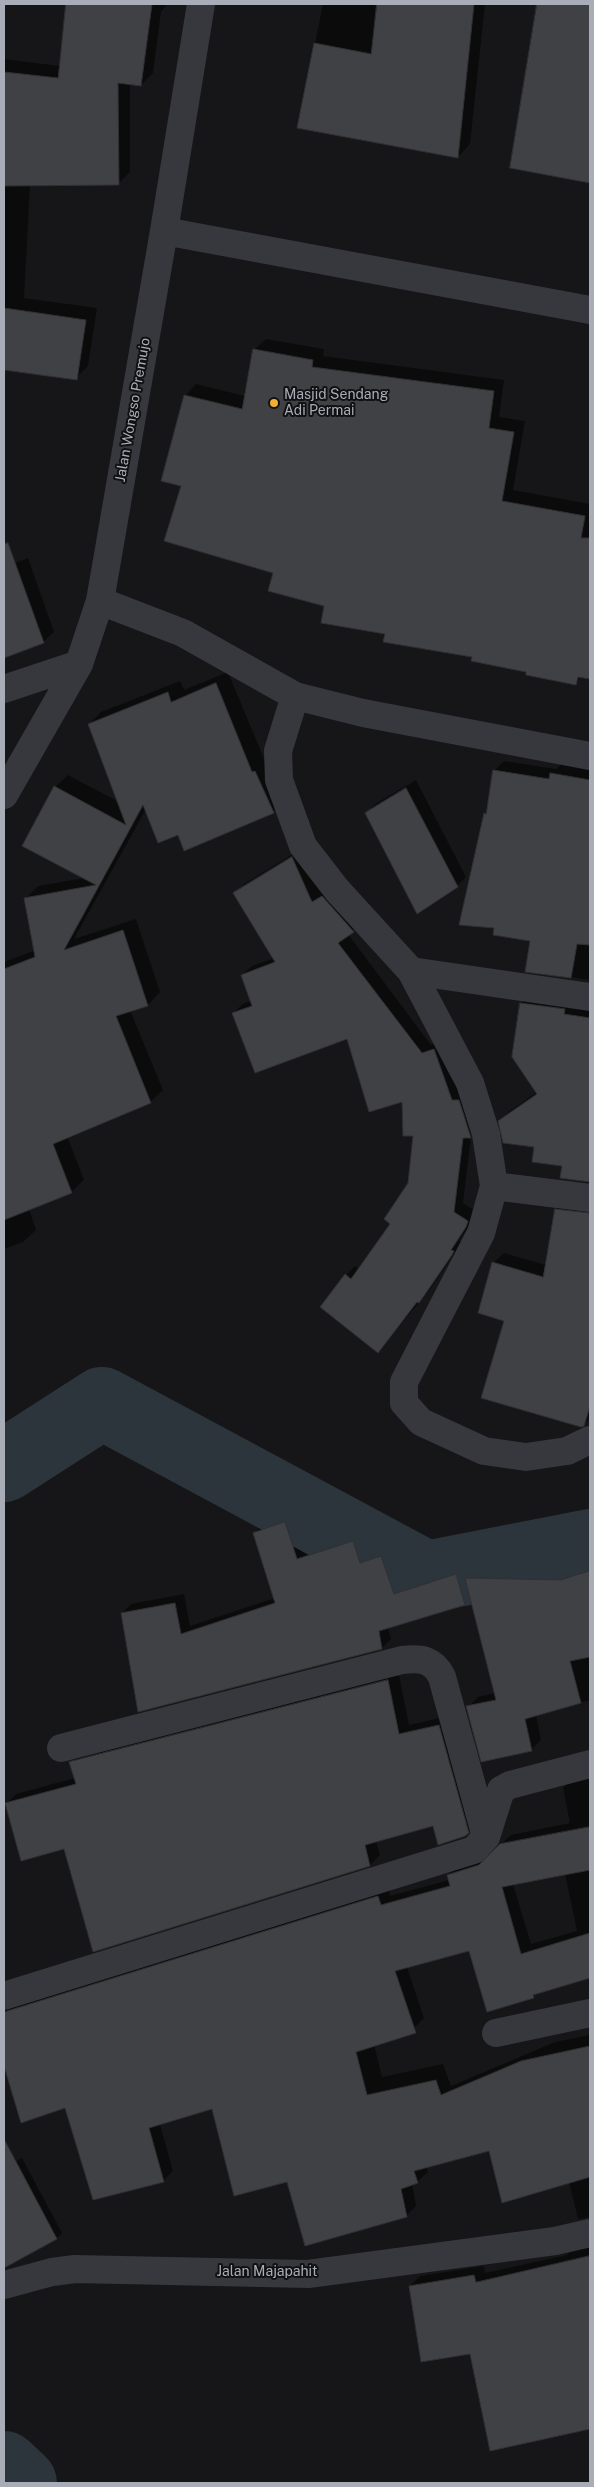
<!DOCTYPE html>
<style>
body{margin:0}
#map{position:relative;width:594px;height:2487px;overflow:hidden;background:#161618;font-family:"Public Sans",sans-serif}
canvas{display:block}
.frame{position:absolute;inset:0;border:5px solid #a8adb8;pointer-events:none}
</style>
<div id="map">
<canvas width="594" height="2487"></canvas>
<div class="frame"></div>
</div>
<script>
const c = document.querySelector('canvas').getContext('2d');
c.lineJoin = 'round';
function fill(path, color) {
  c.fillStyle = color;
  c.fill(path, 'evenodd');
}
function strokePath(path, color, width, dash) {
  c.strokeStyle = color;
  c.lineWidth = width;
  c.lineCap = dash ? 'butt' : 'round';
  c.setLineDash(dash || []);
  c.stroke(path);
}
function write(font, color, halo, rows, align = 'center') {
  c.font = font + ' "Public Sans",sans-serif';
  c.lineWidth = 4;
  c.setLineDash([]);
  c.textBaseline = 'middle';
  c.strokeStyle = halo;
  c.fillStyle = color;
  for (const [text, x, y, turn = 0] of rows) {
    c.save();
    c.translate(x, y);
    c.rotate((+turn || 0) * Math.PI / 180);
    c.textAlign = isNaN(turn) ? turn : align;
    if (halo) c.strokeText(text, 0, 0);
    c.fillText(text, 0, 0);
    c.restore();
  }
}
fill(new Path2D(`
 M68,4H167L161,12L153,73L141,85L130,83V172L118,184L30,185L24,298L97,308L88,366L76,378L4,368V59L60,66Z
 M323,4H485L470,144L458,157L298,127Z
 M538,4H590V182L512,167Z
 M266,339L324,349L323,356L504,380L499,417L525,421L513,490L590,504V532L582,575L590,576V678L582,676L576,683L472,660L473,656L386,633L325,605L275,572L182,485L185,396L196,384L245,396L254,350Z
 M28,558L54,632L43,642L4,656V567Z
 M228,672L265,761L285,800L273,812L178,833L146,809L74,939L136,919L160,992L148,1005L130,1010L163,1090L150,1102L67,1136L84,1180L71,1192L29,1209L36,1230L23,1242L4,1249V962L35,950L26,898L38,886L84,878L55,787L68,775L119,802L89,724L101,712L180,681L184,690Z
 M504,761L556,769L561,764L590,768V980L526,971L531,940L485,814L488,810L494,771Z
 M416,780L466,877L457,886L366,813L375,804Z
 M301,849L322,894L331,887L362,922L348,934L431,1045L444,1041L479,1127L471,1136L463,1203L477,1212L475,1217L459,1241L462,1242L461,1244L428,1292L378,1351L346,1275L355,1266L360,1269L392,1223L409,1183L415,1134L404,1100L347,1038L233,1013L243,1004L251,1001L242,975L252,966L274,958L234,893L244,884Z
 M532,993L590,1002V1183L561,1177L564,1165L500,1121L510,1111L537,1092L521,1003Z
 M566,1200L590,1202V1418L584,1425L506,1320L493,1263L504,1253L546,1265L556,1210Z
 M294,1514L306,1551L362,1532L369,1555L390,1547L403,1585L465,1565L468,1577L476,1569L571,1570L590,1565V1700L536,1715L541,1740L531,1750L468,1707L478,1697L495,1693L471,1598L465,1604L388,1627L391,1639L382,1648L139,1711L122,1613L131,1604L184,1594L190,1626L275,1598L254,1533L263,1524Z
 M398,1670L409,1725L449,1716L478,1822L465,1835L433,1825L376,1841L380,1855L370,1865L94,1950L65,1848L6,1804L16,1794L75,1778L71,1762L81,1752Z
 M590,1774V1975L578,1978L470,1950L407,1967L424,2018L414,2028L373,2040L382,2077L443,2064L451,2086L555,2042L590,2035V2217L578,2219L569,2182L490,2149L426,2167L428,2172L417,2182L412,2184L416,2206L406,2216L288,2181L213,2107L160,2124L173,2171L163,2181L66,2107L22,2122L4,2060V2006L388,1887L390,1896L449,1880L448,1875L458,1865L490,1855L511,1835L570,1823L563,1788L573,1778ZM565,1874L577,1931L531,1944L513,1884Z
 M22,2158L62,2233L57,2238L5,2265L4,2167Z
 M590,2241V2428L491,2449L471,2353L410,2286L420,2276L484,2266L485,2273L567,2255L576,2245Z`), '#0007');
strokePath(new Path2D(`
 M4,1466L102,1403L426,1577L590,1545
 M4,2467L21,2483`), '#2c353c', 72);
const building = new Path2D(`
 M66,4H152L141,86L118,83L119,185L4,186V72L58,78Z
 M377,4H474L458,158L297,128L314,43L371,54Z
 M537,4H590V183L510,168Z
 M4,308L86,320L77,380L4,370Z
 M253,349L313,360L312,367L494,391L489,428L514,432L502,501L585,516L581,538H590V679L578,677L576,685L526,675V672L471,661L472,657L383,642L385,634L321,623L324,606L268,591L273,573L164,541L181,486L161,481L184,395L242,409Z
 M8,543L44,643L4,658V544Z
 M216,683L252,772L255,771L274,813L184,851L178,835L158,843L143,805L64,950L123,930L148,1006L116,1016L151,1103L53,1144L72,1193L4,1220V969L35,957L24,898L96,885L22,846L54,786L126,825L88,724L168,692L171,702Z
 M493,770L549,779L550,773L590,780V945L577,944L571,978L525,972L530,941L493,935L494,928L459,925L484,813L486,814Z
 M406,788L458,887L417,914L365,813Z
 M292,857L312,902L322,896L354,932L338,943L422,1053L434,1049L452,1100H459L471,1138H463L454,1212L468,1221L466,1227L451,1250L454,1251L452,1255L419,1303L417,1302L378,1353L320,1307L345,1274L351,1279L390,1224L384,1219L408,1183L413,1136H403L402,1102L369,1112L347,1039L255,1073L232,1013L252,1006L241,975L275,962L233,893Z
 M520,1003L565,1009L564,1014L590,1018V1182L560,1178L562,1166L532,1162L534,1147L503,1143L498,1121L537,1094L512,1057Z
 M555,1209L590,1213V1406L584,1426L581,1427L481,1398L504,1321L478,1313L492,1262L543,1277Z
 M285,1522L297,1559L353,1541L360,1563L381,1556L394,1594L456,1574L465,1605L379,1631L382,1649L138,1712L121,1613L175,1603L181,1634L275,1603L253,1533Z
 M590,1571V1657L570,1661L581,1703L525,1719L532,1751L481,1762L466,1706L496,1700L465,1578L560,1580Z
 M388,1680L399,1734L439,1725L469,1833L465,1836L438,1845L433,1826L365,1845L370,1866L93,1952L64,1849L21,1861L5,1803L76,1784L69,1762Z
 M590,1827V1870L502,1887L521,1954L590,1933V1978L533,1995L534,1998L487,2012L469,1951L395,1971L416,2033L356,2052L367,2095L436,2080L441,2095L521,2061L590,2046V2177L502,2203L489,2151L414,2171L418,2183L401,2189L407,2217L305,2246L287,2182L234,2196L212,2109L149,2128L164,2182L93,2200L65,2108L21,2123L4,2066V2012L378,1896L381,1905L450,1886L447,1875L479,1865L500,1844Z
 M4,2139L57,2239L4,2268Z
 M590,2256V2429L490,2451L470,2354L421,2362L409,2286L474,2275L476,2282Z`);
fill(building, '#404145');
strokePath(building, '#303034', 1);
strokePath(new Path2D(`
 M164,231L590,310
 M100,601L183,633L295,696L363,713L590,756
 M4,689L79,664
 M295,696L278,751L279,780L303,846L337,890L411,971L590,997
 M4,795L79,664L100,601L164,231L201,4
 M411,971L470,1083L486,1134L494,1186L590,1198
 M494,1186L481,1233L404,1382V1403L421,1422L484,1451L526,1457L567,1451L590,1440
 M61,1748L402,1660C421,1658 433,1659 442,1677L486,1837
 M4,1996L474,1850L486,1837L501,1790L510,1785L590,1764
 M496,2033L590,2013
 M4,2285L52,2272L75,2269L308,2274L555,2241L590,2233`), '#37383d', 28);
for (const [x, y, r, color] of [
 [274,403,5,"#f2b134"]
]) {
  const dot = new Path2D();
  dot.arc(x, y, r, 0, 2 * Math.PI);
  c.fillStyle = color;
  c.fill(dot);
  strokePath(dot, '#111113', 2);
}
write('14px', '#a8adb8', '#111113', [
 ["Masjid Sendang",284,395],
 ["Adi Permai",284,411]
], 'left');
write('14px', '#a8adb8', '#111113', [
 ["Jalan Wongso Premujo",133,410,-80],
 ["Jalan Majapahit",267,2272]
]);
</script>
